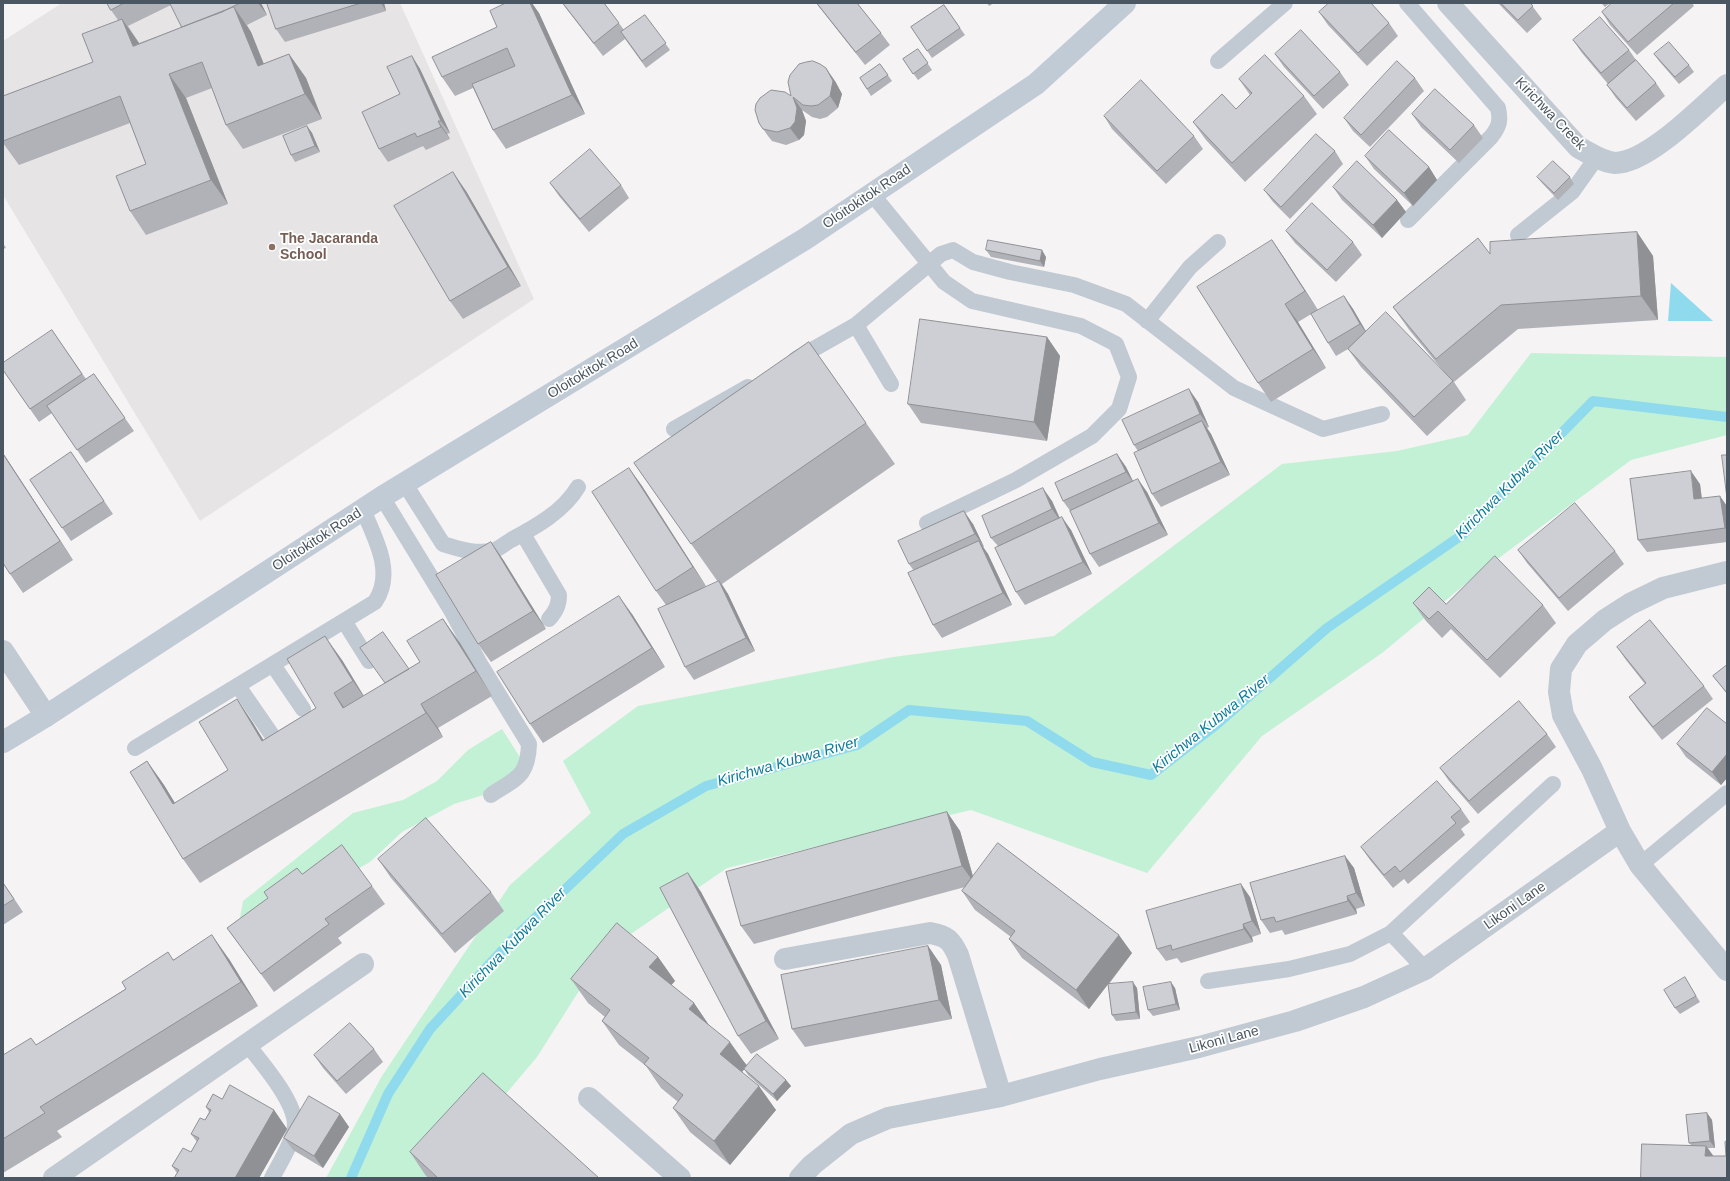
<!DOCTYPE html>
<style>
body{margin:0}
#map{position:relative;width:1730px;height:1181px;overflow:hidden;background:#f5f3f3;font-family:Arial,sans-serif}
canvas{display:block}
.frame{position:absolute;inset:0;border:4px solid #4a5661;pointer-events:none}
</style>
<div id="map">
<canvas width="1730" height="1181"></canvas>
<div class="frame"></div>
</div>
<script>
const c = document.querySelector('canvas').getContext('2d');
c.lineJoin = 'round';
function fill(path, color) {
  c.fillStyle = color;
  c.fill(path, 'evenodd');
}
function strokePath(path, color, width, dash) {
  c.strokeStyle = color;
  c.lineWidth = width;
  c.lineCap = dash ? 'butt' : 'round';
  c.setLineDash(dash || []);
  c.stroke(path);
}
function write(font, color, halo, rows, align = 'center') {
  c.font = font + ' Arial,sans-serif';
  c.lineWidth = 3.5;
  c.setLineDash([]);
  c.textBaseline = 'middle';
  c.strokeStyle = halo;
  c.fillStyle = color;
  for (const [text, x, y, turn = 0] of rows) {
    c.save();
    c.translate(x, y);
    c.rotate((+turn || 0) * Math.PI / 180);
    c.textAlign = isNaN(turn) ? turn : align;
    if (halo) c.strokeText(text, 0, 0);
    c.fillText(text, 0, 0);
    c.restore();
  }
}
fill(new Path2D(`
 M62,3H400L534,299L200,521L3,195V41Z`), '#e6e4e5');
fill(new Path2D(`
 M1531,353L1727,357V435L1631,460L1480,572L1382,653L1262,736L1147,873L971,810L727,868L603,953L537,1057L435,1178H326L382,1076L510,885L591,813L563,761L638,706L893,657L1054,636L1282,464L1397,451L1468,435Z
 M502,729L523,762L503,789L454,804L402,832L370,862L322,889L238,930L243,901L353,813L403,800L437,781L468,750Z`), '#c3f1d5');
fill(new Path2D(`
 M1671,283L1713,321H1668Z`), '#90daee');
strokePath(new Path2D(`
 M351,1178L388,1094L430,1029L512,940L623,834L706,786L857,745L909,710L1027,721L1092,762L1151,775L1217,724L1327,628L1462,535L1593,401L1727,417`), '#90daee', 10);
strokePath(new Path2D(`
 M1407,3L1498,108C1501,121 1499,127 1491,137L1408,220
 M1218,61L1285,3
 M872,194L944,282L972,301L1081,326L1116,344L1129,377L1119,409L1092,436L1016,480L927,523
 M1518,235L1572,192L1597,157
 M1147,321L1190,267L1218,242
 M856,325L891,384
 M796,359L856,325L941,254L953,250L973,262L1010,272L1074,285L1126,304L1234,388L1323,429L1382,414
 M674,429L748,387
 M405,484L443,544C459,549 478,555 495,550C500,548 506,543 511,540C535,527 563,512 578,487
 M382,497L451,610L480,664L529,744C528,777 516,778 491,795
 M523,534L559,595C559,605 556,611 549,619
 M344,621L369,661
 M273,665L303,709
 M238,686L274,738
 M135,748L375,602C395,573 375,538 363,510
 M1640,865L1727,793
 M1391,933L1425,969
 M1208,981L1289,969L1350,954L1391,933L1553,784
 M247,1044C262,1063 295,1101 295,1125C294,1141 279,1164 272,1178`), '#c1cad2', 16);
strokePath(new Path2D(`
 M1448,3L1578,147C1589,153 1602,162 1615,163C1648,163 1702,107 1727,85
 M1727,572L1663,588L1630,604L1605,620L1577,644L1561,669L1559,692L1563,715L1592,769L1620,831L1640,865L1727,970
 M3,651L46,716
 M785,959L930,933C947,936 951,940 958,955L1001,1096
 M589,1098L680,1178
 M54,1178L363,964
 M800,1178L812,1165L851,1134L888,1118L1001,1096L1100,1069L1199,1047L1295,1021L1364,997L1425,969L1620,831`), '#c1cad2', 22);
strokePath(new Path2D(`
 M3,742L46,716L382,497L805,239L1036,84L1125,3`), '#c1cbd6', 22);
fill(new Path2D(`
 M107,3H261L267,15L247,25L251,32L264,64L289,54L306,78L322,119L243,149L226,125L212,88L186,98L228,204L146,235L130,211L146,164L130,123L19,165L3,143V96L93,62L118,20L111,10ZM171,5L182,27L139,43L128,26Z
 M267,3H384L386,11L285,42L276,29Z
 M562,3H604L624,30L645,15L670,50L646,68L625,39L603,56Z
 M816,3H857L881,33L890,45L865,65Z
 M987,3H994L989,6Z
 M1498,3H1530L1542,19L1527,33Z
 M1601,3H1610L1605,7Z
 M1612,3H1692L1694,6L1637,55L1610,25L1602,12Z
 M944,5L965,35L932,58L911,27Z
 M1319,12L1389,23L1398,36L1367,66L1328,25Z
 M539,13L585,114L506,149L493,130L473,88L455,96L442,77Z
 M1573,40L1629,50L1636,60L1656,83L1665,96L1636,121L1616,98L1607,85L1608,84L1582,53Z
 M918,49L932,70L918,80L903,59Z
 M1275,54L1340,72L1349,85L1323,109L1284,67Z
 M1654,54L1689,65L1694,72L1679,84L1659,61Z
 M412,56L420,69L450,133L447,134L450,139L426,150L423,146L388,162L379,149L400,94Z
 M880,64L892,81L871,96L860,78Z
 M1415,78L1424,91L1370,147L1353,131L1344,118Z
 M1239,79L1304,96L1317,114L1245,182L1206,140L1193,122L1236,109L1250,95Z
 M835,81L842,94L838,108L827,117L820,119L812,117L802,110L806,121L804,135L799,140L786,145L772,141L768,136L759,123L791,96Z
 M1412,114L1474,125L1483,138L1459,163L1421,127Z
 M1104,116L1194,136L1203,149L1166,184L1112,129Z
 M307,126L312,133L320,152L295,162L291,155Z
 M1335,151L1343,164L1290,219L1273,202L1264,190Z
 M1365,156L1429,167L1437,180L1413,206L1374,169Z
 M1537,177H1570L1574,184L1558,200L1542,183Z
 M550,183L621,185L629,198L589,232L559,196Z
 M1333,187L1397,200L1406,212L1382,238L1342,200Z
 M466,191L521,286L463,319L450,301Z
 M1286,231L1353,242L1362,255L1336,282L1295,243Z
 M1637,232L1653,256L1658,320L1518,329L1454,382L1466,400L1427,436L1361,367L1348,349L1336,356L1328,343L1344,296L1353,309L1366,331L1445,373L1410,331L1393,307L1490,254Z
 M1272,240L1285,259L1318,310L1298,322L1326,368L1271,402L1258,383Z
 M3,243L6,248L3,249Z
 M986,250L1046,257L1044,267L991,257Z
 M52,330L86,379L94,374L134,431L86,463L52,413L39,422L3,370Z
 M1047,337L1060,356L1047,441L921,423L908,404Z
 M809,342L895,464L722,584L728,594L755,651L694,680L685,667L666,605L656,591L629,468L642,486L706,586L700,590L718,582L634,463Z
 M1198,402L1209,427L1207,428L1211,434L1230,475L1161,507L1152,494L1138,451L1134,445Z
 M71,452L113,514L71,541L30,480Z
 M3,453L73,560L23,593L10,574Z
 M1117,454L1126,467L1133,482L1147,492L1168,535L1099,567L1090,554L1071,512L1063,501Z
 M1700,484L1702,498L1727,506V542L1647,552L1638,540Z
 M1052,501L1060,518L1071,530L1092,574L1025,605L1016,592L998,546L991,538Z
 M973,524L984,547H983L988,554L1012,605L942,638L933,625L914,571L909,564Z
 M491,542L504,561L546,629L491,662L478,644Z
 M1518,550L1615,551L1624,564L1568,611L1527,563Z
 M1413,603L1446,604L1543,605L1556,623L1500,678L1451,629L1442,638L1426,621Z
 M632,614L665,667L543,743L530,724Z
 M443,619L460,643L492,696L438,728L443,737L200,883L183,859L147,761L164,785L175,803L228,770L237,699L253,723L263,740L316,708L342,660L364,696L420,662Z
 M1617,647L1704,686L1713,699L1662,740L1638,710L1629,697L1645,684L1626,660Z
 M1727,665V694L1713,676Z
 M1727,724V778L1721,785L1686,757L1677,744Z
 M1547,734L1556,747L1478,814L1449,781L1440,768Z
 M1461,809L1470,822L1461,829L1465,835L1408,884L1404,879L1393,888L1370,860L1361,847Z
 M947,812L960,831L973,876L1132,953L1109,984L1137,988L1140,1019L1116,1021L1112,1015L1108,984L1089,1009L1022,958L1009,939L1011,937L975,910L962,891L965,887L754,944L741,926Z
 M1345,856L1354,868L1365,906L1356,909L1357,914L1285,935L1282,930L1270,933L1261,920Z
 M378,859L491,892L504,911L455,953L391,878Z
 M688,873L701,892L779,1039L751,1054L738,1036Z
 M302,874L372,886L385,904L338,938L342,943L274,992L227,928Z
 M3,882L23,912L3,925Z
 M1250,897L1261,934L1252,937L1253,942L1181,963L1177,958L1166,961L1157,949Z
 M928,946L941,965L952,1019L805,1047L792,1029Z
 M658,957L675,981L671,985L694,1003L708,1024L747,1065L786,1080L791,1086L777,1101L748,1075L744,1069L742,1072L776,1110L730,1165L690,1132L673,1108L678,1102L661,1088L646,1066L619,1045L602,1021L605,1017L588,1003L571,979Z
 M173,959H229L258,1006L57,1131L62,1137L3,1173V1055L36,1045Z
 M1689,984L1700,1002L1680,1014L1675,1008Z
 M1175,988L1180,1010L1153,1016L1148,1010Z
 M374,1049L383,1062L346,1094L323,1068L314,1055Z
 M222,1099L274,1110L287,1129L259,1178H174L177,1173L172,1166L191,1152L197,1142L191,1134L205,1120L209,1112L206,1107Z
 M1707,1113L1712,1120L1715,1148H1708L1713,1156H1726L1727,1141V1178L1689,1143Z
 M340,1114L349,1127L323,1168L293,1150L284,1138Z
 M410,1152L599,1178H429L426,1176Z`), '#b0b2b7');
fill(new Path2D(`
 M258,3H261L267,15Z
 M381,3H384L386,11Z
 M530,3H532L539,13L585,114L572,95Z
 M234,7L251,32L274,90L258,66Z
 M122,19L139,43L150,70L133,46Z
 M289,54L306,78L322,119L305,94Z
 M412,56L420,69L450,133L441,121Z
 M826,68L835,81L842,94L838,108L830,96Z
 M169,74L186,98L228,204L211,180Z
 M793,97L802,110L806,121L804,135L799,140L790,128Z
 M438,121L447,134L450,139L441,127Z
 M307,126L312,133L320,152L315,146Z
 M1429,167L1437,180L1413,206L1404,193Z
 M453,172L466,191L521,286L508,267Z
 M1397,200L1406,212L1382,238L1373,225Z
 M1637,232L1653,256L1658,320L1641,296Z
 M1272,240L1285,259L1318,310L1305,291Z
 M1042,250L1046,257L1044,267L1040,261Z
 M1344,296L1353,309L1369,337L1360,324Z
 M1285,304L1298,322L1326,368L1313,349Z
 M1047,337L1060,356L1047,441L1034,422Z
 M1189,389L1198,402L1209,427L1200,414Z
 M1202,421L1211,434L1230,475L1221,462Z
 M3,453L73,560L60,541L3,454Z
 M1117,454L1126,467L1135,485L1126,472Z
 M629,468L642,486L706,586L693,567Z
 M1691,471L1700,484L1703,512L1694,499Z
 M1138,479L1147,492L1168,535L1159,523Z
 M1043,488L1052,501L1061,522L1052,509Z
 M1720,496L1727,506V531L1725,528Z
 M964,511L973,524L984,547L975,534Z
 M1062,517L1071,530L1092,574L1083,562Z
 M979,541L988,554L1012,605L1003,593Z
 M491,542L504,561L546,629L533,611Z
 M719,581L728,594L755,651L746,638Z
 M619,596L632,614L665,667L652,648Z
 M443,619L460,643L492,696L476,671Z
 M325,636L342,660L369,705L353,681Z
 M334,693L351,717L343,708Z
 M237,699L253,723L279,765L262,741Z
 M421,704L438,728L443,737L426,713Z
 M1727,754V778L1721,785L1712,772Z
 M147,761L164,785L190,828L173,804Z
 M947,812L960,831L975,884L962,866Z
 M1345,856L1354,868L1365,906L1356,893Z
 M688,873L701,892L779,1039L766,1021Z
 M1241,884L1250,897L1261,934L1252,921Z
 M1347,896L1356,909L1357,914L1348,901Z
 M1243,924L1252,937L1253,942L1244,929Z
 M212,935L229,959L258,1006L241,982Z
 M1119,935L1132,953L1089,1009L1076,990Z
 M928,946L941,965L952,1019L939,1000Z
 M658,957L675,981L666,991L649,967Z
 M1133,982L1137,988L1140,1019L1136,1012Z
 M1171,982L1175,988L1180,1010L1176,1004Z
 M694,1003L711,1028L689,1009Z
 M730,1042L747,1066L737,1078L720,1054Z
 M786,1080L791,1086L777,1101L773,1094Z
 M759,1086L776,1110L730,1165L714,1141Z
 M274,1110L287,1129L259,1178H235Z
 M1707,1113L1712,1120L1715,1148L1710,1141Z
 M340,1114L349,1127L323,1168L314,1156Z
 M1706,1146L1715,1158L1705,1156Z`), '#909195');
const building = new Path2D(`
 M107,3H124L111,10Z
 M170,3H240L222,12L182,27Z
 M267,3H361L276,29Z
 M506,3H530L572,95L493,130L472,84L515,66L507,48L442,77L432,57L497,27L490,11Z
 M563,3H604L619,23L594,43Z
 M817,3H857L881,33L856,52Z
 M1329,3H1371L1389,23L1358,53L1319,12Z
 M1501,3H1530L1533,6L1518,20Z
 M1612,3H1674L1628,42L1602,12Z
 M944,5L960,28L927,51L911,27Z
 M234,7L258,66L289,54L305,94L226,125L202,62L169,74L211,180L130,211L116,176L146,164L120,96L3,141V96L93,62L82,34L122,19L133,46Z
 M645,15L666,43L642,61L621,32Z
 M1600,17L1629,50L1601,73L1573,40Z
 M1301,30L1340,72L1314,96L1275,54Z
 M1669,42L1689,65L1675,77L1654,54Z
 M918,49L928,63L913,74L903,59Z
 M1265,55L1304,96L1232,163L1193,122L1222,94L1236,109L1252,93L1239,79Z
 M412,56L441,121H438L441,127L417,137L415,133L379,149L362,112L400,94L387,67Z
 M1636,60L1656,83L1627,108L1607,85Z
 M813,61L820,64L826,68L833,81L830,96L818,105L811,106L803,105L793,97L797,108L795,122L790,128L777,132L763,129L759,123L755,110L756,104L760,98L771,90L785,92L791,96L788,82L790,75L799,64L806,62Z
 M1397,61L1415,78L1361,135L1344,118Z
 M880,64L888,75L867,89L860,78Z
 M1141,80L1194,136L1157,171L1104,116Z
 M1435,89L1474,125L1450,150L1412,114Z
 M307,126L315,146L291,155L283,136Z
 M1389,130L1429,167L1404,193L1365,156Z
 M1316,134L1335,151L1281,207L1264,190Z
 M590,149L621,185L580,219L550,183Z
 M1357,161L1397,200L1373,225L1333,187Z
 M1553,161L1570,177L1554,193L1537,177Z
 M453,172L508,267L450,301L394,206Z
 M1312,203L1353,242L1327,270L1286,231Z
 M1637,232L1641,296L1501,305L1436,359L1393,307L1478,238L1490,254V242Z
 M988,240L1042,250L1040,261L986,250Z
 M1272,240L1305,291L1285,304L1313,349L1258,383L1197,287Z
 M1344,296L1360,324L1328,343L1311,314Z
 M1386,312L1453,381L1414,417L1348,349Z
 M920,319L1047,337L1034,422L908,404Z
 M52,330L82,374L30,409L3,370V363Z
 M809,342L866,423L691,544L634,463Z
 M94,374L125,418L77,450L47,406Z
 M1189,389L1200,414L1134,445L1122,420Z
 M1202,421L1221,462L1152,494L1134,453Z
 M71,452L104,501L62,528L30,480Z
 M3,454L60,541L10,574L3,563Z
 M1117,454L1126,472L1063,501L1055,483Z
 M1722,455H1727V498Z
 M629,468L693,567L656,591L592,492Z
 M1691,471L1694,499L1720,496L1725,528L1638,540L1630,479Z
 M1138,479L1159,523L1090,554L1070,511Z
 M1043,488L1052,509L991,538L982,516Z
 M1575,503L1615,551L1559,598L1518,550Z
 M964,511L975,534L909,564L898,541Z
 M1062,517L1083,562L1016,592L995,548Z
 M979,541L1003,593L933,625L908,573Z
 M491,542L533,611L478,644L436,575Z
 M1495,556L1543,605L1487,660L1438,611L1429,619L1413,603L1429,587L1446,604Z
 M719,581L746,638L685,667L658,609Z
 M619,596L652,648L530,724L497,672Z
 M443,619L476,671L421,704L426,713L183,859L130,772L147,761L173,804L228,770L199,722L237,699L262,741L316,708L287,659L325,636L353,681L334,693L343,708L420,662L407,641Z
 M1650,620L1704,686L1653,727L1629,697L1646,683L1617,647Z
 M383,632L409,669L385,683L360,648Z
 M1727,665V693L1713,676Z
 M1519,701L1547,734L1469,801L1440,768Z
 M1707,708L1727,724V754L1712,772L1677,744Z
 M1437,781L1461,809L1451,817L1456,823L1400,872L1395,866L1384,875L1361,847Z
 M947,812L962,866L741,926L726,872Z
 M426,818L491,892L442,934L378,859Z
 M998,843L1119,935L1076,990L1009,939L1015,931L962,891Z
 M342,845L372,886L325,919L329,924L261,974L227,928L268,898L264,892L297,868L302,874Z
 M1345,856L1356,893L1347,896L1348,901L1276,922L1274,917L1261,920L1250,883Z
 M688,873L766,1021L738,1036L660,888Z
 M3,883L14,899L3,906Z
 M1241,884L1252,921L1243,924L1244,929L1172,950L1171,945L1157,949L1146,911Z
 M617,923L658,957L649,967L694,1003L689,1009L730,1042L720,1054L759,1086L714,1141L673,1108L683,1095L644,1064L649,1058L602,1021L610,1010L571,979Z
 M212,935L241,982L40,1107L45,1113L3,1139V1055L31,1038L36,1045L126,989L122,982L168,952L173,960Z
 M928,946L939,1000L792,1029L781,975Z
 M1685,977L1696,996L1675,1008L1664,990Z
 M1133,982L1136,1012L1112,1015L1108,984Z
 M1171,982L1176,1004L1148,1010L1143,987Z
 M350,1023L374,1049L337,1081L314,1055Z
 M757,1054L786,1080L773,1094L744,1069Z
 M483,1073L599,1178H438L410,1152Z
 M230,1085L274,1110L235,1178H174L179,1170L172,1166L183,1148L191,1152L199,1138L191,1134L200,1118L205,1120L211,1110L206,1107L213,1094L222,1099Z
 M309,1096L340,1114L314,1156L284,1138Z
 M1707,1113L1710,1141L1689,1143L1686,1115Z
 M1727,1141V1156H1726L1725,1142Z
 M1642,1144L1706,1146L1705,1156H1727V1178H1641Z`);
fill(building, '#cdcfd5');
strokePath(building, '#909195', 1);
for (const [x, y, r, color] of [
 [272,247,4,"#8d6e63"]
]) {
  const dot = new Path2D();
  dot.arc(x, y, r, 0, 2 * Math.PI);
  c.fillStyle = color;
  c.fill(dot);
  strokePath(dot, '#fff', 1.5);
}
write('14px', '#4a5661', '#fff', [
 ["Kirichwa Creek",1550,114,46],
 ["Oloitokitok Road",867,197,-34],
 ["Oloitokitok Road",593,369,-31],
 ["Oloitokitok Road",317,540,-33],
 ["Likoni Lane",1515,906,-35],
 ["Likoni Lane",1224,1040,-15]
]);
write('bold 14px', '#785e54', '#fff', [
 ["The Jacaranda",280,239],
 ["School",280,255]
], 'left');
write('italic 15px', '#0c7c9b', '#fff', [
 ["Kirichwa Kubwa River",1510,485,-45],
 ["Kirichwa Kubwa River",1211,724,-39],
 ["Kirichwa Kubwa River",788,762,-16],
 ["Kirichwa Kubwa River",513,943,-46]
]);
</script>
